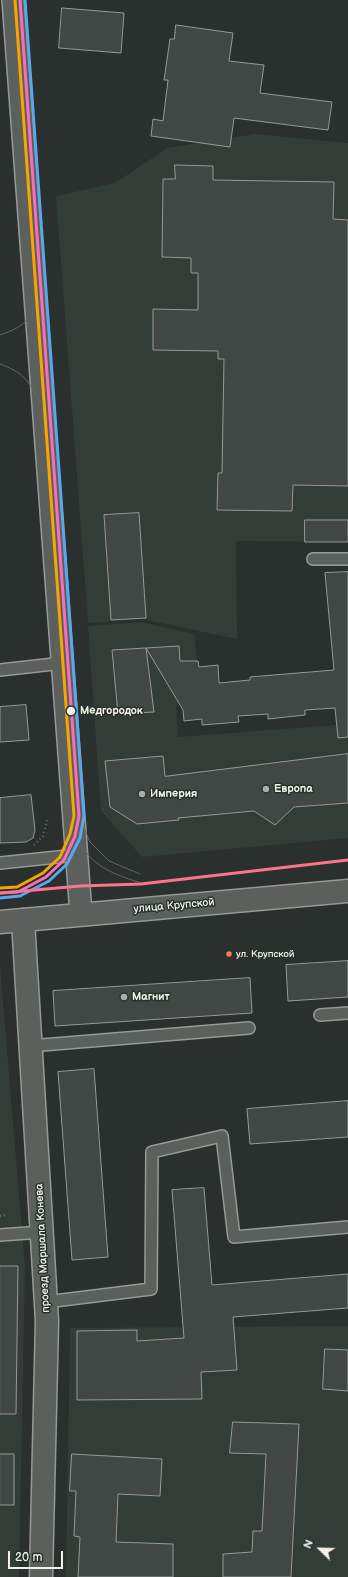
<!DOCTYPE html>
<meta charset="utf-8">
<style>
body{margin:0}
#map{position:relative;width:348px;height:1577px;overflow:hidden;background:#29302d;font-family:"Balsamiq Sans",sans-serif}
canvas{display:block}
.north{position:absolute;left:300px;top:1529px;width:40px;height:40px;-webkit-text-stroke:3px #26332d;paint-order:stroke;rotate:293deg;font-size:11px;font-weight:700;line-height:16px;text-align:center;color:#f4f1e8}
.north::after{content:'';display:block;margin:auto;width:14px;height:18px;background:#f4f1e8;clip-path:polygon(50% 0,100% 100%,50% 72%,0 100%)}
.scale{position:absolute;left:8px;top:1551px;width:55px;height:18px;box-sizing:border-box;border:2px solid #f4f1e8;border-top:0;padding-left:5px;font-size:12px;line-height:14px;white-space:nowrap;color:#f4f1e8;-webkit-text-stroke:3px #26332d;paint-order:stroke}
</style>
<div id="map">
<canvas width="348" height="1577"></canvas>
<div class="north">N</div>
<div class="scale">20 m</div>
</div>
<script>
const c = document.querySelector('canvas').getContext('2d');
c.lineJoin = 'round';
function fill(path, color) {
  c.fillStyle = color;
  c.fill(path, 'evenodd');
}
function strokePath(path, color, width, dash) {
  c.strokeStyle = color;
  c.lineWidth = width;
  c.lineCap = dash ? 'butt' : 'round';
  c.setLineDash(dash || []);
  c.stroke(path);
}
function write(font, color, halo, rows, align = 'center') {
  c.font = font + ' "Balsamiq Sans",sans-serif';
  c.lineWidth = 3;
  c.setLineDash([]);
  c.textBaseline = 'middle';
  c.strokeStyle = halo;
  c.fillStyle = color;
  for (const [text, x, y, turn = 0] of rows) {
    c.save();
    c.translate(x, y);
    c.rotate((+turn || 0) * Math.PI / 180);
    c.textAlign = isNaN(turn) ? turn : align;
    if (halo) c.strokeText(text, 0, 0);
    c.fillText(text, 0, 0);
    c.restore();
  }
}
fill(new Path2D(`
 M255,134L348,143V542L236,541L237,639L142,619L88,623L56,196L115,183L167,148Z
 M141,622L194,634L197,658L176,708L178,737L348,724V838L142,857L101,811L88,626Z
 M0,965L25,1267L19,1577H0Z
 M348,1326V1577H66L70,1328Z`), '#323d37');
const building = new Path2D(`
 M62,8L124,13L121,53L59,48Z
 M176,25L233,33L229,61L264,65L260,93L332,102L328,130L234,118L230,147L151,136L153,119L163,121L168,80H164L170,39H174Z
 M175,165L213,166V180L334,182L333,219L348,220V486L293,485L292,511L217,510L218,473H222L224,359H218V351L153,350V309L198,310V273H191V258L162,257L163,179H175Z
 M139,513L146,618L111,620L104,515Z
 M305,520H348V542H305Z
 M348,572V737L338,738L335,708L305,710V715L268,719V714L238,716L239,722L202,725V719L184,721L183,710L146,648L154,712L118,714L112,650L179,646L180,661H198L199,667L218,665L219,683L250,680V677L334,670L325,573Z
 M26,705L29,740L0,742V707Z
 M348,754V803L294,807L275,825L254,811L178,818L179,820L137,824L110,807L105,761L163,756L165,776Z
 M31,795L35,830L33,838L26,842L0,843V798Z
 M348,961V997L288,1001L286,965Z
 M250,978L252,1013L55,1026L53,991Z
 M94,1069L108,1257L72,1260L58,1072Z
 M348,1101V1137L250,1144L247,1109Z
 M204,1188L212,1285L348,1274V1308L233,1317L237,1370L201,1372L202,1399L77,1400V1331L137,1330V1341L184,1338L172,1190Z
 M0,1266H18L16,1414H0Z
 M325,1349L348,1350V1391L323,1389Z
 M233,1422L299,1424L291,1577H223V1554L252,1552L253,1531H262L266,1454L230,1453Z
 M0,1454H14V1505H0Z
 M72,1454L162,1459L160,1496L118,1494L116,1542L173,1544V1577H78L80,1537L74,1536L76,1491H70Z`);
fill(building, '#414744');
strokePath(building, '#969996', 1);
const lane = new Path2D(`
 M313,559H348
 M0,670L63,663
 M0,863L77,855
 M320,1015L348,1013
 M30,1046L249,1028
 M0,1235L42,1232
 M46,1302L151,1289L152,1152L222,1136L234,1237L348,1227`);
const street = new Path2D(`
 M13,0L81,914`);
const secondary = new Path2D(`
 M23,920L47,1321L41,1577`);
const primary = new Path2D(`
 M0,922L348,891`);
strokePath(lane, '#969996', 14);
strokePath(street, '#969996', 24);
strokePath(secondary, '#969996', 25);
strokePath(primary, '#969996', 25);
strokePath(new Path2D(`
 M34,845L43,836L48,818
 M0,1216L6,1215`), '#646764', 2.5, [1, 3]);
strokePath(lane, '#5c605c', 11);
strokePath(street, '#5c605c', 21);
strokePath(secondary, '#5c605c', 22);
strokePath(primary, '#5c605c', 22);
strokePath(new Path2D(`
 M0,335C26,326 33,318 41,292
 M0,364C23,373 27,378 39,400
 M79,816L90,842L109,861L140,874
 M69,823C87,862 100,870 141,883`), '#646764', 1);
strokePath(new Path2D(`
 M0,893L18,892L46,877L64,860L75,836L79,816L20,0`), '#fb6dba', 3);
strokePath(new Path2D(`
 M0,898L20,896L49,881L67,864L80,838L84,816L25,0`), '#5aa8eb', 3);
strokePath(new Path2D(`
 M0,888L17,887L43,873L60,857L70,834L74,816L15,0`), '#f7a600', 3);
strokePath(new Path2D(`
 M1,893L80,886L141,884L348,860`), '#fc738d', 3);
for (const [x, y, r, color] of [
 [71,711,5,"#f4f1e8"],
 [266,789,4,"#adada7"],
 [142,794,4,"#adada7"],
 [229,954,3.5,"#f77d43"],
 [124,997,4,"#adada7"]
]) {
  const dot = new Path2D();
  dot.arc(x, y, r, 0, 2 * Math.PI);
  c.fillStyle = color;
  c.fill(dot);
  strokePath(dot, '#26332d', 1.5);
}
write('10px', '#f4f1e8', '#26332d', [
 ["ул. Крупской",236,954]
], 'left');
write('bold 11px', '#f4f1e8', '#26332d', [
 ["Медгородок",80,711]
], 'left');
write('bold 11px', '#f4f1e8', '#26332d', [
 ["Европа",274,789],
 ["Империя",150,794],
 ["Магнит",132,997]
], 'left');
write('11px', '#f4f1e8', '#26332d', [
 ["улица Крупской",174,906,-5],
 ["проезд Маршала Конева",43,1248,-93]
]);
</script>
